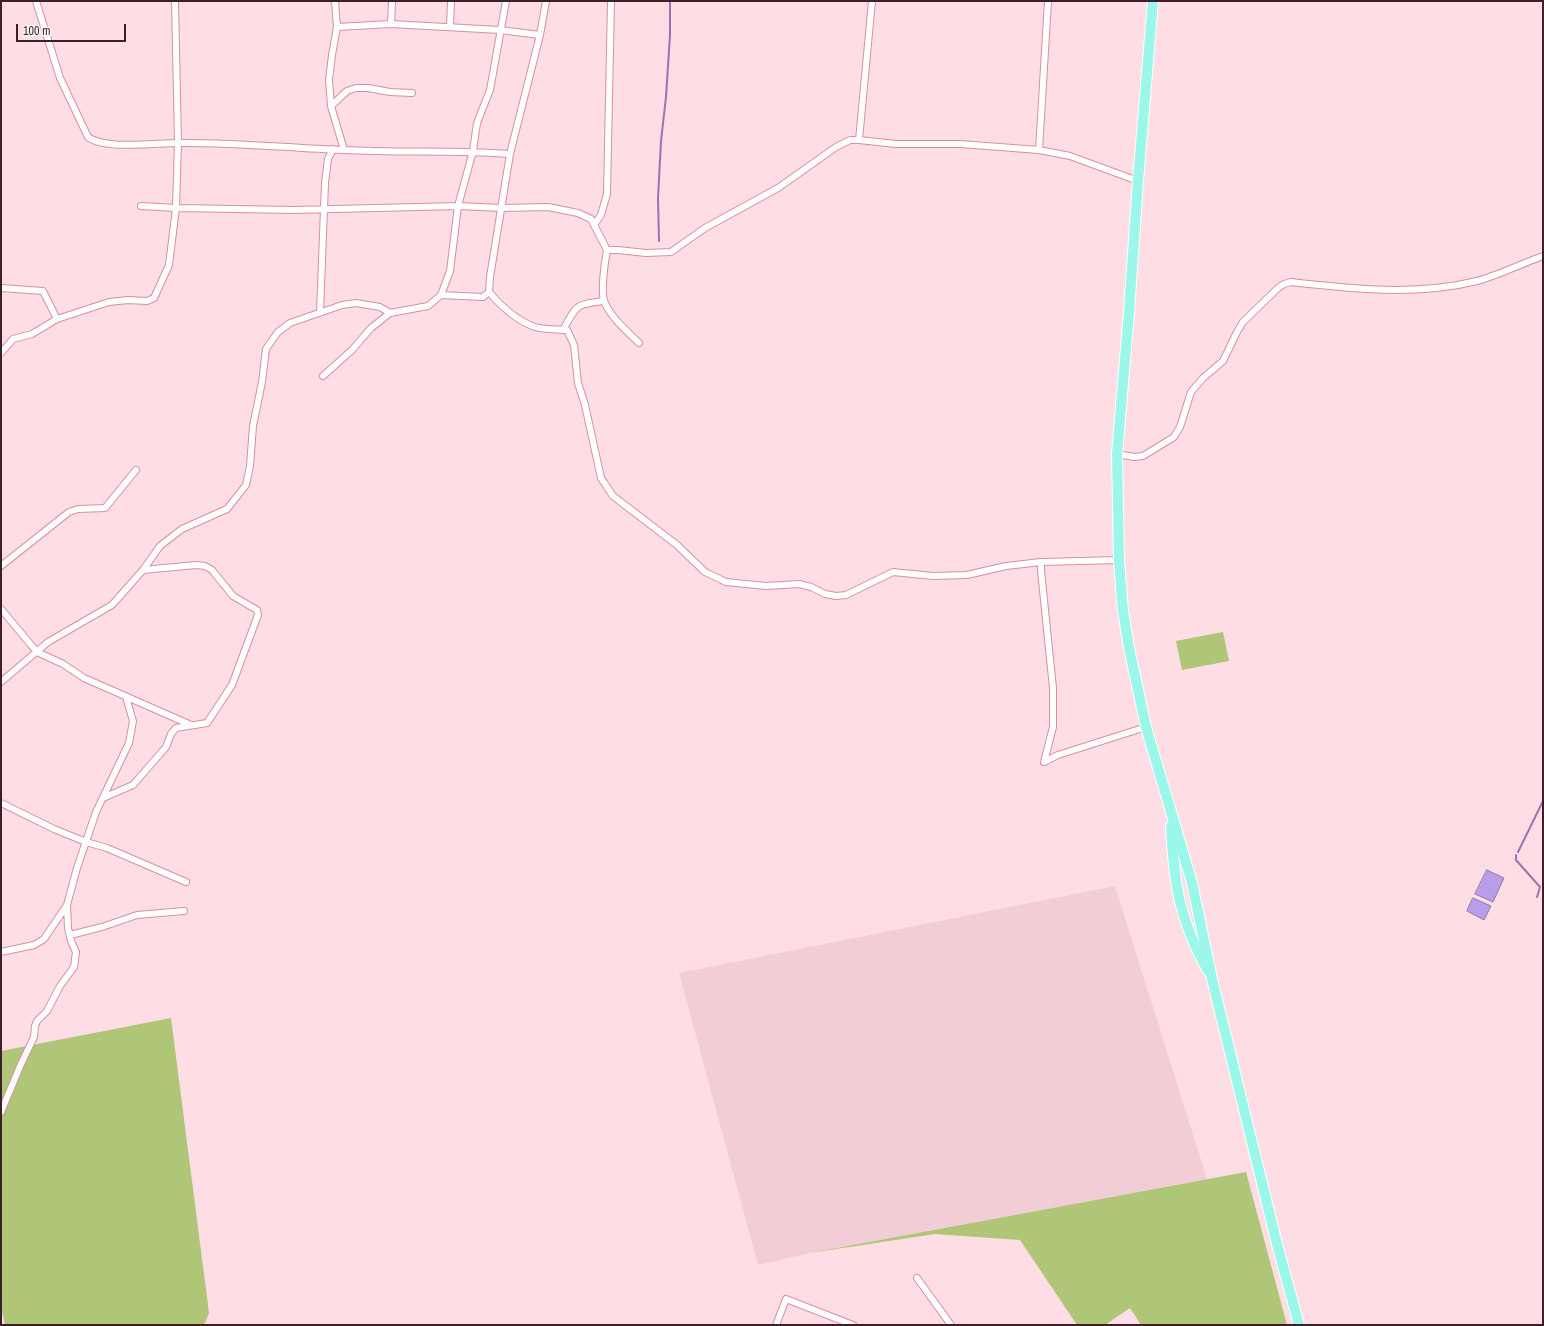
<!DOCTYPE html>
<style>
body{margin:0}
#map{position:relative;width:1544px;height:1326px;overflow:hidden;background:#fedde5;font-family:"Archivo Narrow",sans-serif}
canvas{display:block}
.frame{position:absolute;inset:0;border:2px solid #3e1f29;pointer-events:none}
.scale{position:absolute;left:16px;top:24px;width:110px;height:18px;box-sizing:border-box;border:2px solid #3e1f29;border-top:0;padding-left:5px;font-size:12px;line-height:14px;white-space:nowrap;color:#3e1f29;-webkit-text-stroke:3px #f4f4f4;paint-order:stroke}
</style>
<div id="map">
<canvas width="1544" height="1326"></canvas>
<div class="frame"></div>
<div class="scale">100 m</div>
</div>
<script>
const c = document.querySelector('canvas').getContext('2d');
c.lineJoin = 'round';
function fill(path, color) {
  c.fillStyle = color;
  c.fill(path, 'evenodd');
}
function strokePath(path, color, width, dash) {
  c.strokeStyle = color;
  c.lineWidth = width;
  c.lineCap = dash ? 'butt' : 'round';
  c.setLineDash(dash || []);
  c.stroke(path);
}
fill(new Path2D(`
 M1115,886L1207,1179L810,1253L758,1265L679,973Z`), '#f2cdd6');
fill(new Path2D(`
 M1223,632L1229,661L1182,670L1176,641Z
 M171,1018L209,1313L204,1325H5L1,1307V1051Z
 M1246,1172L1287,1325H1141L1130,1308L1105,1325H1077L1020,1240L935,1234L810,1253Z`), '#afc578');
const water = new Path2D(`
 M1487,870L1504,878L1493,902L1475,894Z
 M1473,898L1491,906L1484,920L1467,911Z`);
fill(water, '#ba9de9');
strokePath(water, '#9577af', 1);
strokePath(new Path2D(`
 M659,241L658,198L661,141L666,97L670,35V1
 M1518,852L1543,801
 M1516,855V860L1540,887L1537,897`), '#9577af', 2);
const street = new Path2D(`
 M36,1L60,78L88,137C105,150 155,143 177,143C233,142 288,148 344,150C399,153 455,150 510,154
 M335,1L337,27L332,55L329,80L331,106L344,150
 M546,1L540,35L510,154L490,277L489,292C501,306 517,321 535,327C545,330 557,329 567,330L574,345L578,383L585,405L601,478L613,496L677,545L705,572L726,582L766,586L799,584L811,587L825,594L836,596L846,595L893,572L933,576L967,575L1006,566L1041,562L1119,560
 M391,24L392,1
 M337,27L391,24L500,30L540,35
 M450,27L451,1
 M331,106L347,91L356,88H368L390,92L412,93
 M859,140L872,1
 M1039,150L1048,1
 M141,206L176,208L294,210L458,206L501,208L548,207L578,213L591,219L607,250H618L646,253L671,252L705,228L778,188L836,147L850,140H859L896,144H960L1039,150L1070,156L1138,181
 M594,225L601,215L607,194L611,1
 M607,250C605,260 600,294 605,303C612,319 627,331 639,343
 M1,288L43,291L57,319
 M441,295L483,297L489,292
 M320,312L325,183L328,159L333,149
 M563,330C577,305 575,304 604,301
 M1,353L13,339L32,334L57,319L109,302L128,300L147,301L154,298L169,265L176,208L178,143L175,1
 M323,376L352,350L371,328L390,313
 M1117,454L1134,457L1143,456L1174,437L1180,427L1191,392L1203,378L1223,361L1237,332L1243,322L1278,288L1284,284L1291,282C1352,289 1416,296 1477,281C1497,276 1523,263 1543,256
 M1041,562V571L1053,688V727L1044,762
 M1,566L69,512L78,509L105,508L136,470
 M1,609L37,652L63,664L84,678L191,725
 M1,682L48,642L112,605L143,570L160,546L182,529L227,509L246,485L250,466L253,426L262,382L266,349L278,332L290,323L342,305L356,303L380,307L390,313L428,306L441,295L450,271L458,206L473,151L477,123L490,90L506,1
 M1044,762L1058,755L1146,727
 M103,798L133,785L166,747L171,734L176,728L207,723L232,685L258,615L257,610L233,596L212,570L205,566L196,565L143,570
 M1,803L54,829L86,842L107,848L186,882
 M70,935L102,927L137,915L184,911
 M1,952L34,945L44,939L67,905L77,868L96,812L129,743L133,721L126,697
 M1,1112L21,1064L34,1037L35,1026L37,1021L47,1011L60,986L74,967L76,952L71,941L68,928L67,905
 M917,1278L951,1325
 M776,1325L786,1299L853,1325`);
const primary = new Path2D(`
 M1153,1L1138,181L1129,312L1117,454L1119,560L1123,611L1129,648L1146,727L1192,883L1212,979L1276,1240L1299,1325
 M1171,826C1174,883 1179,920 1208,971`);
strokePath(street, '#db8da3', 8);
strokePath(primary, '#fff', 12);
strokePath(street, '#fff', 6);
strokePath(primary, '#9bf7e9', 10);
</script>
